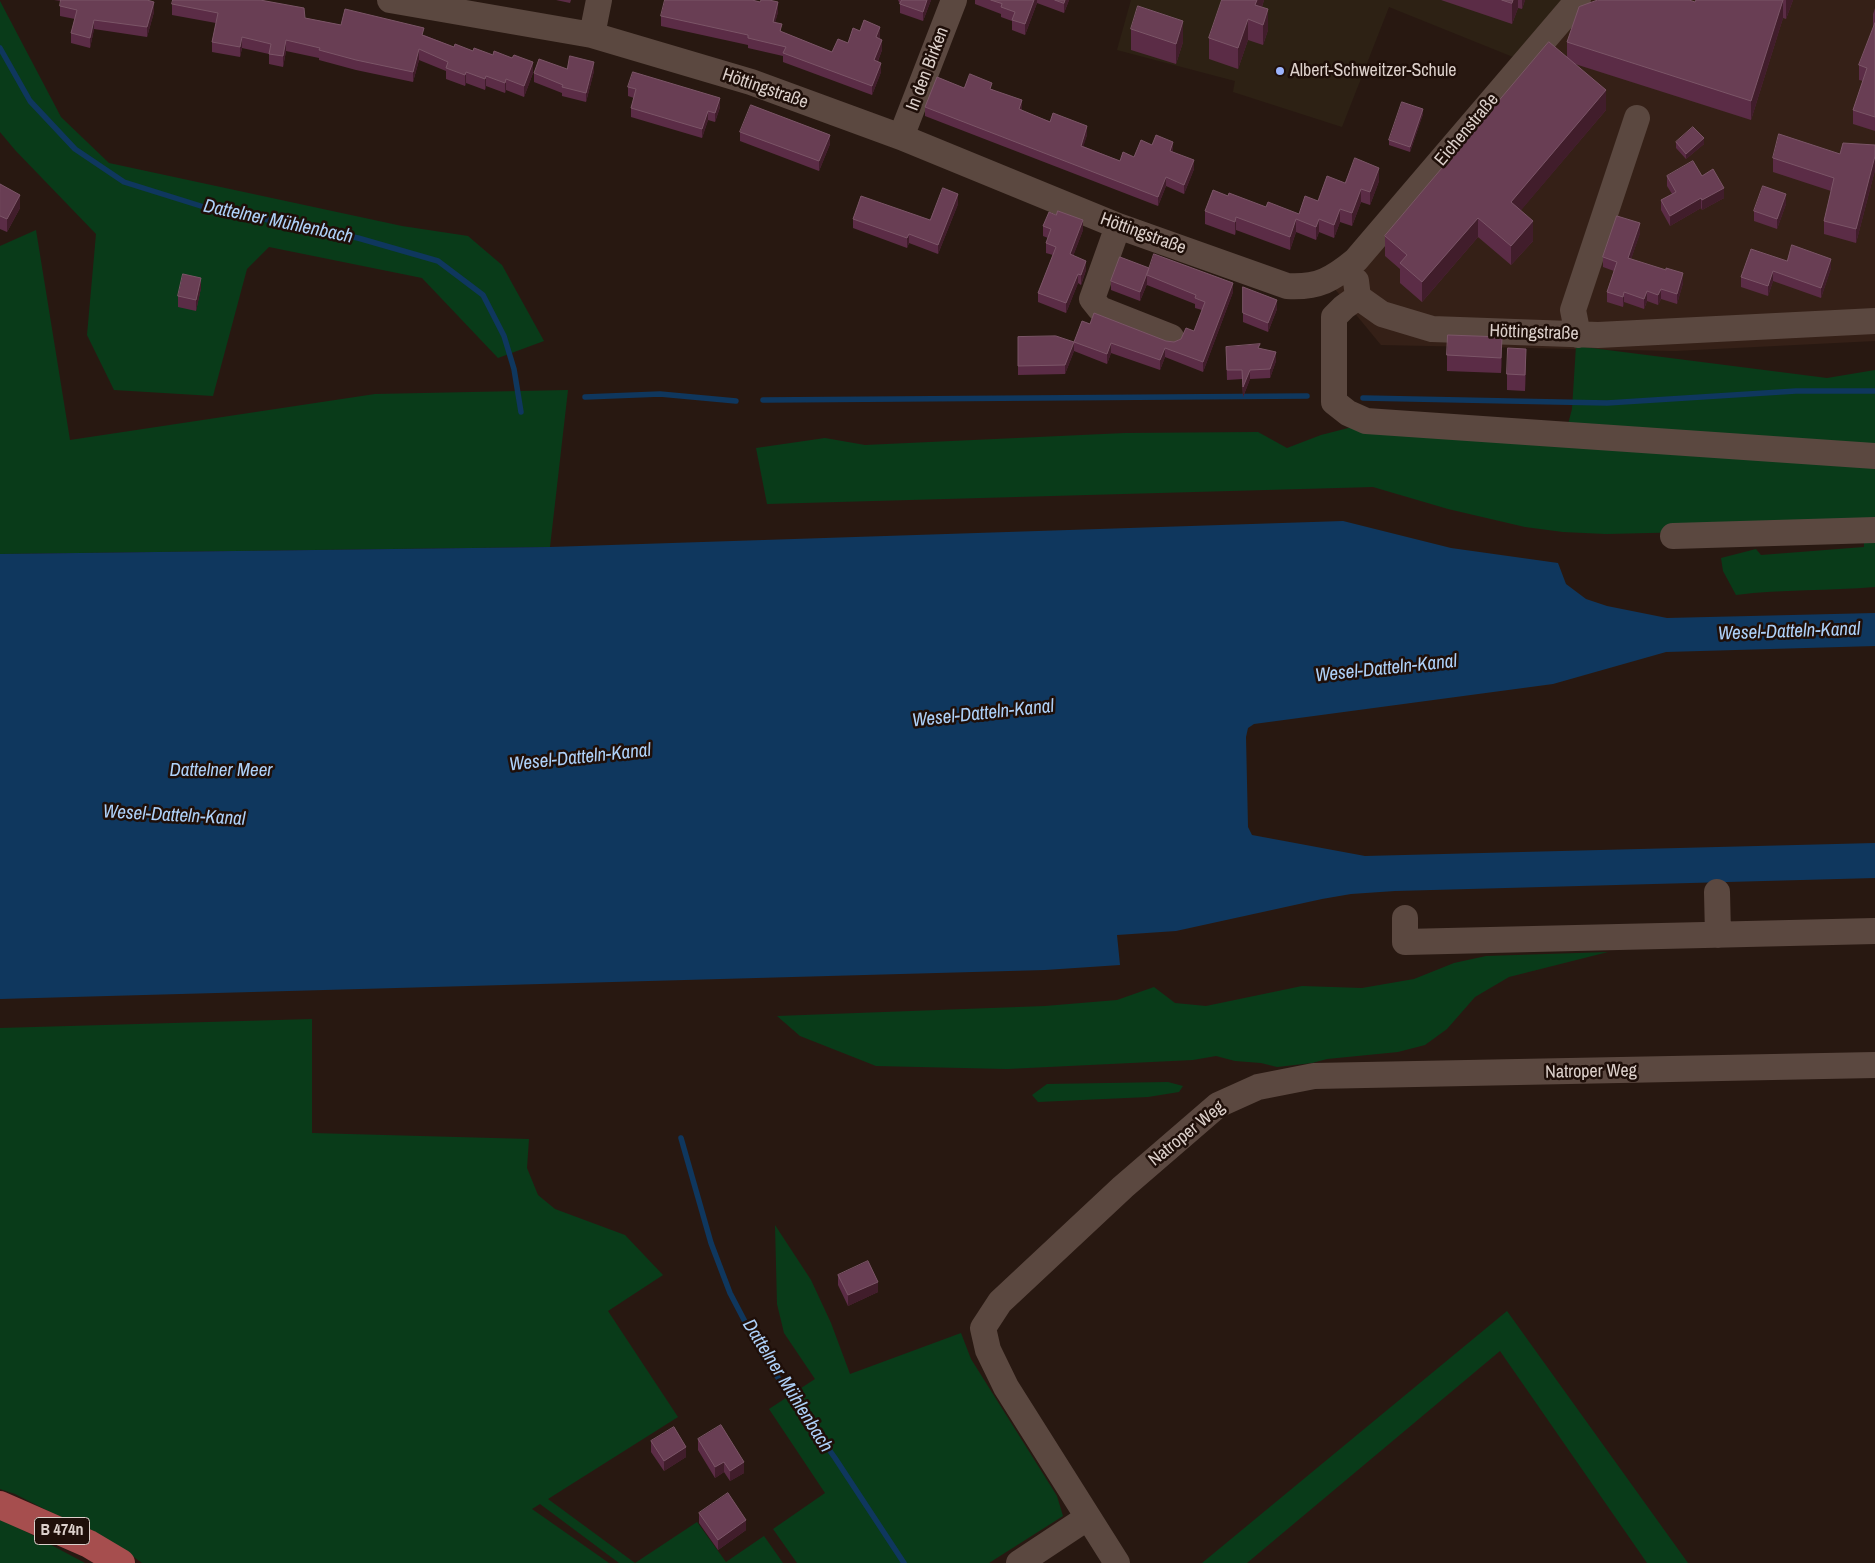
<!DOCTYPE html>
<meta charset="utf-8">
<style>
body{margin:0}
canvas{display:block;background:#281811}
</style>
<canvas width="1875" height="1563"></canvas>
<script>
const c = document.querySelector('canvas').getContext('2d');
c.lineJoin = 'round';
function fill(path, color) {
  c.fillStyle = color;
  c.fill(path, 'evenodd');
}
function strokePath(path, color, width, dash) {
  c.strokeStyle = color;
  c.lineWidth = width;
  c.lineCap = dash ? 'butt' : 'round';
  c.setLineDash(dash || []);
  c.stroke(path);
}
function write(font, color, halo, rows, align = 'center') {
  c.font = font + ' "Archivo Narrow",sans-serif';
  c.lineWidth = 5;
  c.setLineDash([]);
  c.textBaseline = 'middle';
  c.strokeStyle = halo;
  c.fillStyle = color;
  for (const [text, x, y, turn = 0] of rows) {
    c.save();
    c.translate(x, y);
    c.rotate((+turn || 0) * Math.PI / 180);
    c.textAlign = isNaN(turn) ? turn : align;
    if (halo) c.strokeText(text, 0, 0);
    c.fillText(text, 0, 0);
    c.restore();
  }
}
fill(new Path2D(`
 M1580,0H1875V341L1675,351L1381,345L1334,288Z`), '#352017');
fill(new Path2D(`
 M1131,0H1576L1523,61L1389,7L1342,127L1233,92L1235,81L1117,50Z`), '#2d2114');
fill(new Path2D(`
 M0,1L61,117L109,163L402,226L468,236L502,265L544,341L498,358L422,278L269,247L247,269L213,396L114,390L87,335L96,234L15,150L0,132Z
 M36,230L70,440L375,394L568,390L550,547L0,554V246Z
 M1576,346L1827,378L1875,370V454L1566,432L1572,409Z
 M1364,424L1875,459V587C1829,591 1782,589 1736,595L1723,571L1721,558L1756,549L1761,555L1864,547V528L1606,534L1563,532L1525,527L1448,509L1373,487L767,504L756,448L825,438L865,445L1125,433L1258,432L1287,448L1321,435Z
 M1608,952L1509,977L1475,997L1447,1029L1425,1045L1398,1052L1327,1059L1312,1063L1277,1067L1261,1063L1235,1061L1216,1056L1193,1060L1007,1069L876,1066L800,1036L777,1016L1045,1006L1117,1000L1154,987L1175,1003L1206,1006L1302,986L1362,988L1414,979L1454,963L1486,956Z
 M312,1019V1133L529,1139L527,1168L538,1195L555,1209L625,1235L663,1275L608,1311L678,1417L548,1499L635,1563L697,1522L726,1562L764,1536L783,1563H619L540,1504L532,1509L609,1563H142L123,1549L15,1494L0,1489V1028Z
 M1168,1082L1183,1086L1179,1092L1148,1097L1038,1102L1032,1095L1047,1084Z
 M775,1225L811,1280L831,1323L850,1374L961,1333L971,1359L1057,1496L1063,1516L989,1563H797L773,1529L825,1493L769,1409L815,1379L784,1333L777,1304Z
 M1507,1311L1688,1563H1647L1500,1351L1247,1563H1202Z
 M0,1519L6,1521L85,1563H0Z`), '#093b19');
fill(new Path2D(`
 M1343,521L1451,548L1558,563L1566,584L1586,599L1607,606L1667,618L1875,613V646L1666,652L1553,684L1254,724L1248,728L1246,737L1248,827L1252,835L1365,856L1875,843V878L1395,891L1351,894L1322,899L1176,931L1117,935L1120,965L1045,970L0,999V554L550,547Z`), '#0f375e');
strokePath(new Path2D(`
 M0,48L30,101L75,149L124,182L204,207L358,238L438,261L483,295L504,336L514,369L521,412
 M585,397L660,394L736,401
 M1363,398L1607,403L1796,391H1875
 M763,400L1307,396
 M681,1138L711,1243L730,1293L764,1358L835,1458L904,1563`), '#0f375e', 5.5);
strokePath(new Path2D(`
 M390,0L592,35L751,82L901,137L1118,226L1287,286C1318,288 1333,279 1356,260L1578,0
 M592,35L599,0
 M901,137L954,0
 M1118,226L1092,299L1100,309L1171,337
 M1356,281L1358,297L1382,314L1432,329L1598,335L1875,321
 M1358,297L1344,307L1334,317V402L1348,413L1366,421L1875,456
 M1578,335L1573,310L1637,118
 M1673,536L1875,530
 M1717,892L1718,935
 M1405,918V942L1875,931
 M1019,1563L1087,1518
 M1117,1563L1006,1387L988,1350L983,1328L1000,1302L1123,1187L1218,1105L1258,1087L1314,1076L1875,1065`), '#5b4840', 26);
strokePath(new Path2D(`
 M0,1505L89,1544L121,1563`), '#a64e4e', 28);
fill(new Path2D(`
 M54,0H147L154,12L147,37L94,29L90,48L71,43V33L75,19L60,16V6L61,1Z
 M556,0H571L570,3Z
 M898,0H931L923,21L900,13V4Z
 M975,0H1069L1064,13L1037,3L1025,35L1012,30V21L1001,17V14L975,4Z
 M1222,0H1264L1262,7L1268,30L1263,45L1248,40L1238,69L1209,59V38Z
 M1441,0H1525L1522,9L1518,8L1512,24Z
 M1696,0H1793L1786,19L1783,18L1751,120L1575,64L1606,110L1520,211L1533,241L1511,265L1478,237L1422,302L1400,283V269L1385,256V236L1567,57V42L1695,2Z
 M172,4L305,18L341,25L424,35L454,47L473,51L533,73L524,97L506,90L505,93L486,86L485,90L466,83L465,86L446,79V71L419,60L413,82L356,70L319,60V58L286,51L283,67L269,64V54L242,48L240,57L212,52V42L216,23L172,15Z
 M1875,8V131L1853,124V110L1863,81L1859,80V65L1873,28V14Z
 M778,12L775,22L782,32L832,52L848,43L860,31L880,36L879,39L882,50L878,61L881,72L872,95L783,62V56L748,48V45L661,26V16Z
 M1131,29L1183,42L1176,64L1131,50Z
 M567,69L594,71L586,102L562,96V93L534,82V73Z
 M628,87L720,107L715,122L708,120L702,138L631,117V108L634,98L628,96Z
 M964,88L992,89L1022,109V111L1087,135L1083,146L1120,161L1134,157L1152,145L1173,151V152L1194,169L1184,194L1166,186L1158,206L925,116V107Z
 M1423,114L1410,152L1389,145V140Z
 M740,132L830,144L819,171L740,141Z
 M1676,142L1704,144L1686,159L1676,148Z
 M1875,145V170L1856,243L1824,234V221L1831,191L1773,172V158L1840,154Z
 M1667,176H1702L1724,198L1702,210L1701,208L1670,226L1661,210V200L1672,194L1667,186Z
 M1379,181L1370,205L1361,202L1352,226L1340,222L1334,238L1319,232L1316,240L1296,232L1290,250L1236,230L1235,235L1205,224V211L1228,196L1266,207L1299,214L1345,183Z
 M0,184L20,208L7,232L0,229Z
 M958,204L938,254L909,243L907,248L853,228V219L930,220Z
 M1786,204L1777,229L1754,221V211Z
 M1043,226L1083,230L1073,256L1086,270L1081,285L1078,283L1066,313L1038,302V293L1053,255L1046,253V243L1048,238L1043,236Z
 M1640,233L1631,259L1683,283L1677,304L1661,299L1658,305L1647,301L1644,309L1624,302L1623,307L1607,302V292L1614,271L1603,267V257Z
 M1787,261L1831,268L1821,298L1773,281L1768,296L1741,287V277Z
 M1149,268L1233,292L1203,372L1165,357L1160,370L1111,353L1107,364L1074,351V342L1090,324L1166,341L1174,342L1181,339L1194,331L1202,310L1195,308V304L1147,285V284L1140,301L1111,290V281Z
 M1243,287L1277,309L1268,332L1243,322Z
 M201,288L196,311L178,307V296Z
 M1018,337L1074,351L1065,374L1018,375Z
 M1226,347L1260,349L1276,361L1270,378L1250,379L1243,397L1242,379L1227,380Z
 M1502,353L1501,373L1447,371V355Z
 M1526,364L1525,391L1507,390V374Z
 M838,1275L878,1292L848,1306L838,1285Z
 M698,1439L744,1473L730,1481L724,1472L715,1478L698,1450Z
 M651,1441L686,1457L664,1471L651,1452Z
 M699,1513L746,1530L718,1550L699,1523Z`), '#5b2c46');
fill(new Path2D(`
 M927,0H931L923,21V12Z
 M1034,0H1037V3L1025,35V24Z
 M1065,0H1069L1064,13V3Z
 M1257,0H1264L1257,22L1255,5Z
 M1513,0H1518V8L1512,24V3Z
 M1522,0H1525L1522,9Z
 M1783,0V18L1751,120V101Z
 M1786,0H1793L1786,19Z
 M154,2V12L147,37V27Z
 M778,2V12L773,31V22Z
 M1268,9V30L1263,45V25Z
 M1248,19V40L1238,69V48Z
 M94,20V29L90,48V38Z
 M1183,21V42L1176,64V44Z
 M880,27V36L876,47V37Z
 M242,37V48L240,57V47Z
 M286,40V51L283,67V56Z
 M882,40V50L874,70V60Z
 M419,49V60L413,82V72Z
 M533,62V73L524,97V86Z
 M594,62V71L586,102V93Z
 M881,63V72L872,95V86Z
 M466,72V83L465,86V75Z
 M486,76V86L485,90V79Z
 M506,79V90L505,93V83Z
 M1606,90V110L1511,222V202Z
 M720,98V107L715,122V113Z
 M1022,100V109L1019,118V109Z
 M1423,109V114L1410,152V147Z
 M708,111V120L702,138V129Z
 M1087,126V135L1081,154V146Z
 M830,135V144L819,171V161Z
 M1704,138V144L1686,159V154Z
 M1173,142V151L1170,160V151Z
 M1875,156V170L1856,243V229Z
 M1194,160V169L1184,194V185Z
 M1379,168V181L1370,205V192Z
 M1166,177V186L1158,206V197Z
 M1724,188V198L1702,210V200Z
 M1361,189V202L1352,226V213Z
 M958,194V204L938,254V245Z
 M1786,194V204L1777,229V219Z
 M20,195V208L7,232V219Z
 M1701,198V208L1670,226V216Z
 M1340,209V222L1334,238V225Z
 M1236,217V230L1235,235V222Z
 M1478,218V237L1422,302V282Z
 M1296,219V232L1290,250V237Z
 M1319,219V232L1316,240V227Z
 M1083,220V230L1070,264V254Z
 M1533,221V241L1511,265V246Z
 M1640,223V233L1628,268V258Z
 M909,234V243L907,248V238Z
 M1831,259V268L1821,298V288Z
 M1086,261V270L1081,285V275Z
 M1773,271V281L1768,296V286Z
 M1683,273V283L1677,304V294Z
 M1078,274V283L1066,313V303Z
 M1147,275V284L1140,301V292Z
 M201,278V288L196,311V300Z
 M1233,283V292L1203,372V362Z
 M1661,289V299L1658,305V295Z
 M1647,291V301L1644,309V299Z
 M1624,292V302L1623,307V297Z
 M1277,300V309L1268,332V323Z
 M1502,337V353L1501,373V358Z
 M1074,342V351L1065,374V365Z
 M1111,343V353L1107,364V354Z
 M1165,348V357L1160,370V360Z
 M1526,349V364L1525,391V375Z
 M1276,352V361L1270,378V369Z
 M1250,370V379L1243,397V387Z
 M878,1282V1292L848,1306V1295Z
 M686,1447V1457L664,1471V1461Z
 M724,1462V1472L715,1478V1467Z
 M744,1462V1473L730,1481V1471Z
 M746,1520V1530L718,1550V1540Z`), '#411d2b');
const building = new Path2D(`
 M61,0H147L154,2L147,27L94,20L90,38L71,33L77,10L60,6Z
 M173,0H260L304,8L305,18L341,25L345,9L424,28L422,35L454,47L455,44L473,51L474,48L493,55L494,51L512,58L514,55L533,62L524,86L506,79L505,83L486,76L485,79L466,72L465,75L446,68L448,62L419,49L413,72L356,60L319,50L320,48L286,40L283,56L269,54L271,44L242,37L240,47L212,42L218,13L172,4Z
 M665,0H752L760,2L761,0H769L778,2L773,22L782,24L780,31L832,52L838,39L848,43L853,28L860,31L864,20L880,27L876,37L882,40L874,60L881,63L872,86L783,53L786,47L748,38V35L661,16Z
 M902,0H927L923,12L900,4Z
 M991,0H1034L1025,24L1012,20L1015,12L1001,7L1002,4Z
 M1055,0H1065L1064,3Z
 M1222,0H1257L1255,5L1268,9L1263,25L1248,19L1238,48L1209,38Z
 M1502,0H1513L1512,3Z
 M1598,0H1689L1695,2L1696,0H1783L1751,101L1567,42L1579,7Z
 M1138,6L1183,21L1176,44L1131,29Z
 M1875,23V117L1853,110L1867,68L1859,65Z
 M1549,42L1606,90L1511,202L1533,221L1511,246L1478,218L1422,282L1400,263L1407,255L1385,236Z
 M570,56L594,62L586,93L562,87L563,85L534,73L539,59L567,69Z
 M633,72L720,98L715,113L708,111L702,129L631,108L636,89L628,87Z
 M970,74L992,83L990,89L1022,100L1019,109L1050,122L1053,113L1087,126L1081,146L1120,161L1123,152L1134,157L1141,140L1152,145L1156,135L1173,142L1170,151L1194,160L1184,185L1166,177L1158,197L925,107L937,77L964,88Z
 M1402,102L1423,109L1410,147L1389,140Z
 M751,105L830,135L819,161L740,132Z
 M1693,127L1704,138L1686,154L1676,142Z
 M1779,134L1840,154L1843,143L1875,145V156L1856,229L1824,221L1834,178L1773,158Z
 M1355,158L1379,168L1370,192L1361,189L1352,213L1340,209L1334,225L1319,219L1316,227L1296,219L1290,237L1236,217L1235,222L1205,211L1213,190L1228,196L1229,193L1266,207L1268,202L1299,214L1305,196L1318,201L1327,176L1345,183Z
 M1693,161L1702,176L1713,169L1724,188L1702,200L1701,198L1670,216L1661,200L1676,192L1667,176Z
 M0,184L20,195L7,219L0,216Z
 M1763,186L1786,194L1777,219L1754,211Z
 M943,188L958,194L938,245L909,234L907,238L853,219L861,196L930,220Z
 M1058,211L1083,220L1070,254L1086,261L1081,275L1078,274L1066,303L1038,293L1056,247L1046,243L1051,229L1043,226L1049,212L1056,215Z
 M1617,216L1640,223L1628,258L1666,270V268L1683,273L1677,294L1661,289L1658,295L1647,291L1644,299L1624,292L1623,297L1607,292L1617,262L1603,257Z
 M1792,245L1831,259L1821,288L1773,271L1768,286L1741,277L1751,249L1787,261Z
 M1154,254L1233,283L1203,362L1165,348L1160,360L1111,343L1107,354L1074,342L1082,321L1090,324L1094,313L1166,341L1174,342L1181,339L1186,328L1194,331L1205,302L1195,298L1196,295L1147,275Z
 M1120,257L1149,268L1140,292L1111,281Z
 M183,274L201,278L196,300L178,296Z
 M1243,287L1277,300L1268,323L1243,313Z
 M1448,335L1502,337L1501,358L1447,355Z
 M1056,336L1074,342L1065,365L1018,366V337Z
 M1260,344L1258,348L1276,352L1270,369L1250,370L1243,387L1242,370H1227L1226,347Z
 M1508,348L1526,349L1525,375L1507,374Z
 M868,1261L878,1282L848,1295L838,1275Z
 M721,1425L744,1462L730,1471L724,1462L715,1467L698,1439Z
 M674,1427L686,1447L664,1461L651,1441Z
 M728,1493L746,1520L718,1540L699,1513Z`);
fill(building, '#693e54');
strokePath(building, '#7b5567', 1);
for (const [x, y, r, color] of [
 [1280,71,5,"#9cb4fd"]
]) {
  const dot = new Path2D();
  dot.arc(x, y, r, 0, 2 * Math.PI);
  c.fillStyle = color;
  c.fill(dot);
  strokePath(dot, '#1f0f09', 2);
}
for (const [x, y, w] of [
 [62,1531,55]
]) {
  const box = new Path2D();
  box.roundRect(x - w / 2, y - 13.5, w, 27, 4);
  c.fillStyle = '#1f0f09';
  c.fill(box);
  strokePath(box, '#dcd0cb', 1);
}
write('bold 16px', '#dcd0cb', null, [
 ["B 474n",62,1531]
]);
write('18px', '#dcd0cb', '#1f0f09', [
 ["In den Birken",928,69,-69],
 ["Höttingstraße",765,89,19],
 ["Eichenstraße",1467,130,-50],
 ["Höttingstraße",1143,234,20],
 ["Höttingstraße",1534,333,2],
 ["Natroper Weg",1591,1072,-1],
 ["Natroper Weg",1187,1134,-39]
]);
write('18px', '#dcd0cb', '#1f0f09', [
 ["Albert-Schweitzer-Schule",1290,71]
], 'left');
write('italic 19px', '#aed1f9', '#1f0f09', [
 ["Dattelner Mühlenbach",278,222,12],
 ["Wesel-Datteln-Kanal",1789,632,-2],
 ["Wesel-Datteln-Kanal",1386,669,-6],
 ["Wesel-Datteln-Kanal",983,714,-6],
 ["Wesel-Datteln-Kanal",580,758,-6],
 ["Dattelner Meer",221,771],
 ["Wesel-Datteln-Kanal",174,816,3],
 ["Dattelner Mühlenbach",787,1386,58]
]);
</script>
